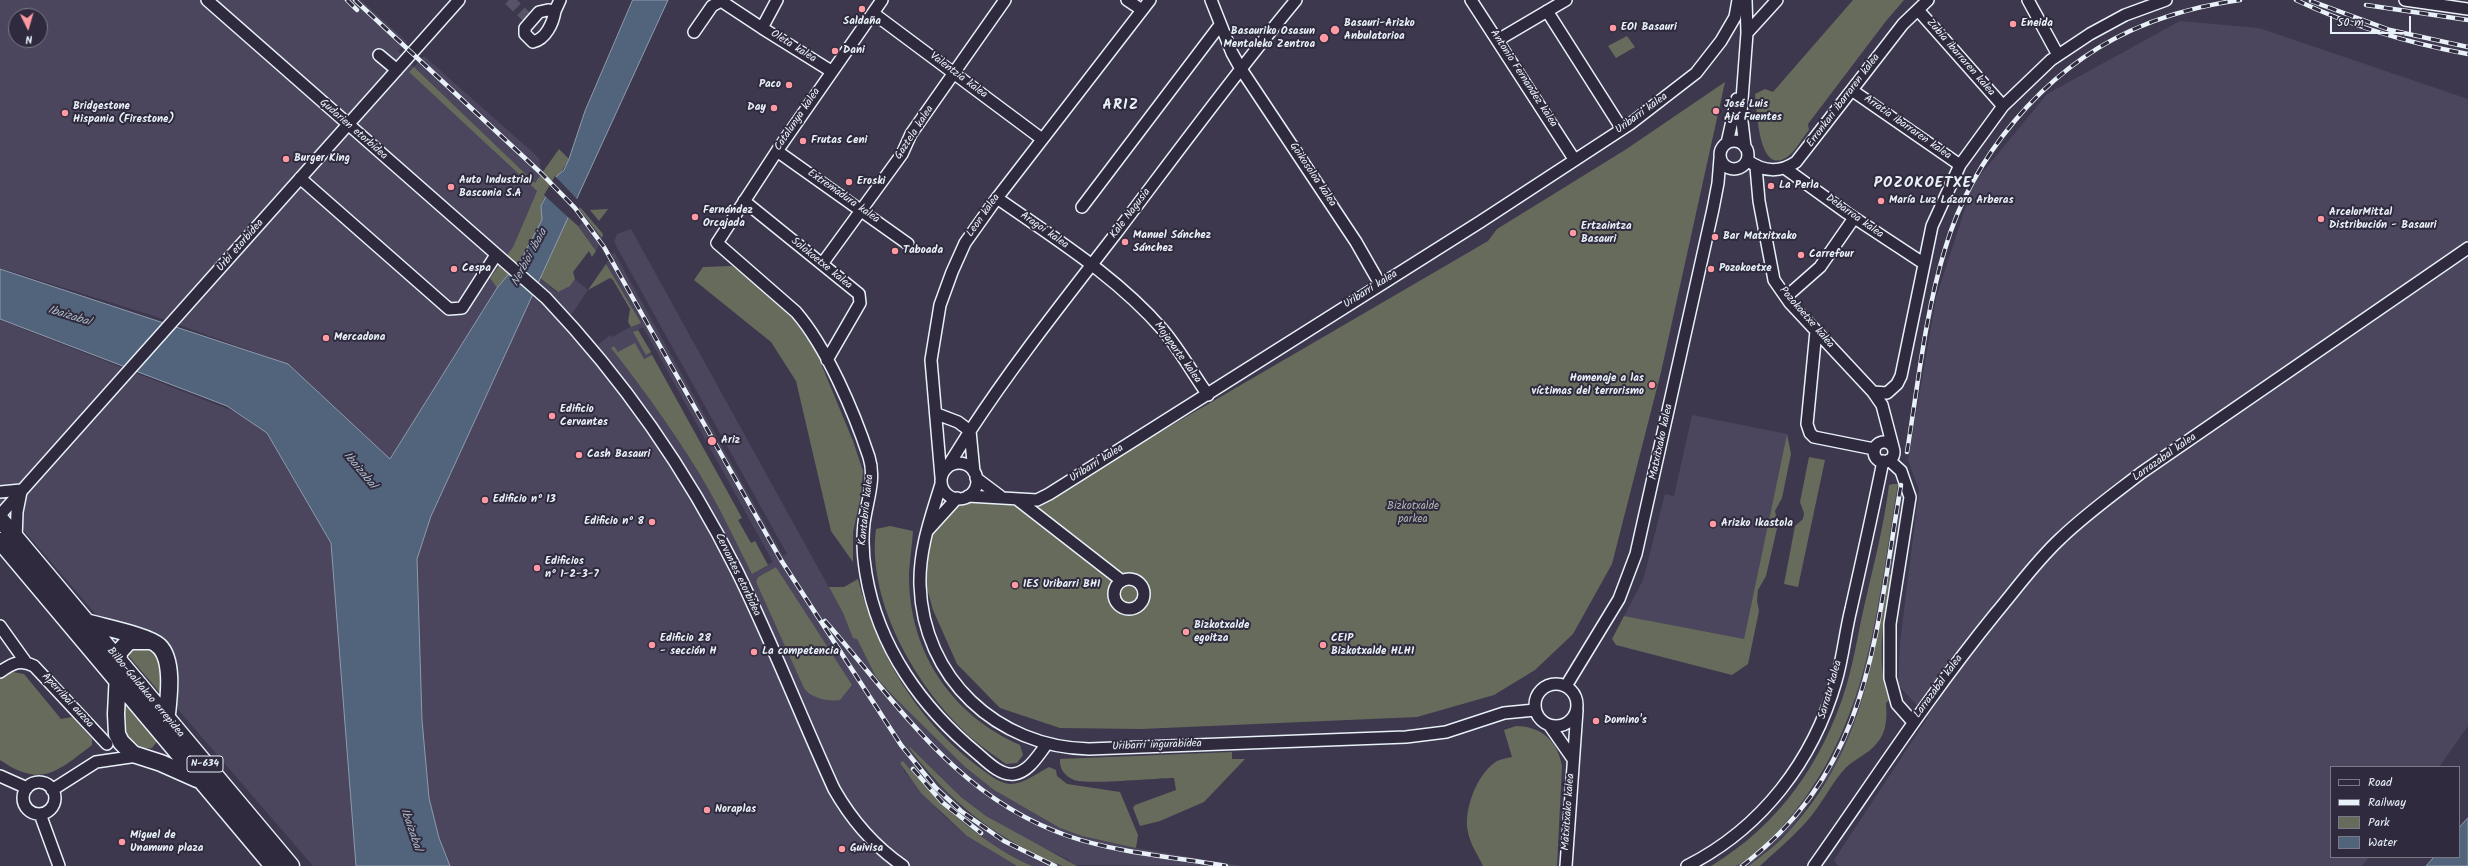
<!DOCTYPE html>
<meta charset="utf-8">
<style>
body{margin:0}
#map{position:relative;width:2468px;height:866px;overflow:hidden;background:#3e384e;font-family:Kalam,sans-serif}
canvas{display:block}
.legend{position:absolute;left:2330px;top:766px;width:130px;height:92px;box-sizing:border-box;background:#2f2a3d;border:1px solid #797a88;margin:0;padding:5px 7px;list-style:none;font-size:12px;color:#e8f1f8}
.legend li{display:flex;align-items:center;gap:8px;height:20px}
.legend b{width:20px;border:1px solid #797a88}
.north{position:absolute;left:8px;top:8px;width:40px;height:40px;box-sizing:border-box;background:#2f2a3d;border:1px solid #797a88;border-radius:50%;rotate:175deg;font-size:11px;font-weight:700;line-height:16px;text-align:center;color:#e8f1f8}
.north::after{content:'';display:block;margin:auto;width:14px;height:18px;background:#ff9aa2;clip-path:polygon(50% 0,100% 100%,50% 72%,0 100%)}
.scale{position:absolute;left:2330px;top:16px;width:81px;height:18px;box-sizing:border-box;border:2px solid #e8f1f8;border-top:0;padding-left:5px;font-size:12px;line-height:14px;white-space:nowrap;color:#e8f1f8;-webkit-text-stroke:3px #2f2a3d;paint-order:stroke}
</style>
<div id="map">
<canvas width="2468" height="866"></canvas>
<ul class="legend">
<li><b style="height:5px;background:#2f2a3d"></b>Road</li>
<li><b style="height:5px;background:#e8f1f8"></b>Railway</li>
<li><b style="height:11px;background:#676b5c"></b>Park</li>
<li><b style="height:11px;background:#52637c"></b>Water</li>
</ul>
<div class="north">N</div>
<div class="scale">50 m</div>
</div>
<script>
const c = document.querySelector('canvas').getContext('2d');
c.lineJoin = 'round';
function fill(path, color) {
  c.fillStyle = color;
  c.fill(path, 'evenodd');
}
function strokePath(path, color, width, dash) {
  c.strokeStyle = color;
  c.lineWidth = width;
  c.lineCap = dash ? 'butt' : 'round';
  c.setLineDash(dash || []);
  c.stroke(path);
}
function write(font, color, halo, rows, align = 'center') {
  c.font = font + ' Kalam,sans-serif';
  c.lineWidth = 4;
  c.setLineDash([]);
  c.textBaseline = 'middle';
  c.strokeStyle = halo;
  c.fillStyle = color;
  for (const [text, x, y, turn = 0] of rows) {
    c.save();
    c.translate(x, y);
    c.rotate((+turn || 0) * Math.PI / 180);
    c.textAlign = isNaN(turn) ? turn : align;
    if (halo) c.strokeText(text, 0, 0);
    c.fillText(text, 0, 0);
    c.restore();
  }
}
fill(new Path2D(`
 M0,0H361L407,42L398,51L414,67L424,56L539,158L541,170L544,172L536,184L415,68L409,72L537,191L513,247L490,278L497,288L390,459L288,364L154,316L0,268ZM16,16H40V40H16Z
 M2180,21L2259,28L2468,99V726L2439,767H2331V857H2369L2362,866H1838L1834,860L1928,717L1898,685L1900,642L1919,490L1908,460L1936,298L1973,184L2047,94Z
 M588,220L602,238L596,251L578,226Z
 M631,229L843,613L853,637L857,639L876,677L896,699L965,767L994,790L1060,828L1082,836L1136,848L1243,866L1074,865L1067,859L1015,834L986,816L961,797L910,747L909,748L928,774L970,815L988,828L1027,851L1063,866H1032L994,846L952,814L903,762L904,771L941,813L967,836L1017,866H450L439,838L429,798L422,720L417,559L431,516L540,278L556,292L570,286L575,279L588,290L571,315L598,345L610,335L612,337L638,323L606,264L614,252L783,556L787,554L614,242L617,234ZM643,327L773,562L753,573L710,492L682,446L650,399L611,348L614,346L618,352L644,359L652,355L651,352L646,354L633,332ZM776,567L798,602L807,692L756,582L758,577Z
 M0,320L233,411L267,433L331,543L356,866H313L0,503Z
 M1692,415L1787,434L1744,640L1624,616L1643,580L1665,494L1674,496Z
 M1898,484L1903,485L1904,504L1892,574L1889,575L1873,662L1858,718L1849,739L1836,767L1789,831L1749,866H1736L1775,835L1821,778L1850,718L1879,596Z`), '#4b465d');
fill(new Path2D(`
 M1853,0H1904L1886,21L1808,124L1809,130C1802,138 1796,151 1787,157C1758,177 1757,108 1755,94L1765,89L1773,92Z
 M1627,36L1635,47L1616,58L1608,46Z
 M414,67L535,183L559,149L569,159C561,174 550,187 542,203C540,209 544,216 541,222C531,247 514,268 497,288L490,278L513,247L537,191L409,72Z
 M1725,82L1661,372L1612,564L1573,634L1535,670L1494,695L1417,717L1141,729L1060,728L1000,708L957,664L933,610L925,581L928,539L945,514L966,502H997L1028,509L1488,241L1497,229L1625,150Z
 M580,207L603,234L602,238L579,209Z
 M608,209L599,221L590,210Z
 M568,217L578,226L596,251L592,257L589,251L573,272L575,279L570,286L558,292L540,278Z
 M606,264L641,323L631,327L628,322L630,309L613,280L610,278L588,290Z
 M732,266L762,288L793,319L815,349L853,441L863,471L861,495L853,532V562L831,531L796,381L771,342L694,280L703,267Z
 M638,330L651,352L646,355L633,332Z
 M635,343L644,359L652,355L742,518L738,520L751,543L755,541L768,565L752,574C738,546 725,519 710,492C681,441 647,394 611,348L614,346L618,352Z
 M1787,434L1791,454L1782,498L1775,511L1778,524L1766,576L1758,590L1757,601L1759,611L1748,664L1732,675L1616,645L1612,639L1624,616L1744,639Z
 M1809,457L1825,460L1798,587L1784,584L1795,526L1803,519L1804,513L1800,502Z
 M1893,484H1898C1877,605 1870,727 1785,823C1777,833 1747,863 1735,866C1728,866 1718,866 1711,866C1779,825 1823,762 1846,687C1854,661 1858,633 1864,607C1873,567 1884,526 1889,485Z
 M890,526L913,531C912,545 910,559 909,573C908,650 950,714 1020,745L1023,755L1017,763L1006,764C996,757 985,749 975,741C919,693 866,603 876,529Z
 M776,567L852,685L840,700C829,702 810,698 804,688L756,582L758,577Z
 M1892,574C1884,616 1875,658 1889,700L1886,703C1887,717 1887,732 1877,743C1868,755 1851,760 1842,772C1831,785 1823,801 1812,815C1797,834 1778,849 1760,866H1749C1762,855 1778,844 1790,830C1859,754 1871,672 1889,575Z
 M858,579C877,653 915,718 976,765C986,772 997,783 1010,784C1024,784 1037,773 1049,767L1056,770L1057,776L1067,784L1120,792L1138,835L1136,848L1082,836L1060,828L994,790L965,767L896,699L876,677L857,639L853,638L843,613L829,587H844Z
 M133,648C165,648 162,668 161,694L127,654Z
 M13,672L24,674L61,719L72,717L92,739V745C57,772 41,788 0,760V677Z
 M124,700L158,740L152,748L139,749C121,735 123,722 124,700Z
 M1516,726C1542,726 1558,742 1562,766L1557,866H1483C1478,855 1470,844 1468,832C1463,811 1477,773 1497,761C1501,759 1507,758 1512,757L1504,730Z
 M910,747L961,797L986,816L1077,866H1063L1052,862C989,833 951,803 909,748Z
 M1232,752V759H1245L1204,802L1160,821L1140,826L1133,808L1135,805L1176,790L1174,778C1156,778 1087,785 1074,780C1065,776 1059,769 1060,759Z
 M903,761C940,805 979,842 1032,866H1017L967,836L921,793L900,763Z`), '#676b5c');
const water = new Path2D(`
 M633,0H668L431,516L417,559L422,720L429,798L439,838L450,866H356L331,543L267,433L227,406L0,319V269L288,364L390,459L497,288L522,258L542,220L541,206L557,176L564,170L569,159L585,111Z
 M2468,818V866H2426L2434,857H2459V828Z`);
fill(water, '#52637c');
strokePath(water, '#8e9cae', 1);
fill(new Path2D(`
 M555,176L578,200L569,218L544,195Z`), '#3e384e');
strokePath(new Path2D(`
 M509,0L530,20`), '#585468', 11, [11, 5.5]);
const minor = new Path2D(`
 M207,0L546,298C623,379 687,471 737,571C772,642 801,717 834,789C851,819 874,846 903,866
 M777,0L762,28L831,71
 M882,0L777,151L717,243L796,312C827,348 854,412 869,457C876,479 867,501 864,523C862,540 863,557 866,574C878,647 922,708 978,754C987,762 1001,776 1014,774C1029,772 1038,755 1047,744
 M1127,0L1142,10
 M1211,0L1232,53L1241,69L1356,242L1380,284
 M1471,0L1574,159
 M2028,0L2058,55
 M2405,0L2468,9
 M548,10L555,11C553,23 546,39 533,42L525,34V28L539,12Z
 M1918,10L2003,106
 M555,11L560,0
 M1547,11L1622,129
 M873,13L1042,139
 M694,32L712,6L721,1L762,28
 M1747,33L1777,0
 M1498,40L1566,0
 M379,55L397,70
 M1853,91L1960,165
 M1720 155a14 14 0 1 1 28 0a14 14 0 1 1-28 0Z
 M1727,143L1737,99
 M1745,147L1741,113L1747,33L1746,0
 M777,151L908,244
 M1747,160C1763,172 1780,173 1796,162L1903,24L1928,0
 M1756,167L1759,201L1774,280L1790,303L1873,392L1882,405L1893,447
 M1786,169L1847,213L1923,263
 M300,178L449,309L462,308L496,255
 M997,198C1054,238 1116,276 1163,330C1180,350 1193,374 1208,395
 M744,201L859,294L860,303L827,360
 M1082,207L1220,25
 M822,264L902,154L911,134L1005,0
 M1786,297L1820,267L1854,218
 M1816,331L1807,424L1810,433L1814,437L1874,449
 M1873,392L1887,393L1897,384L1901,376L1932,226L1960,165L2003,106L2051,60L2090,34L2125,15L2166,0
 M937,414L958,422L970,431C1015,362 1067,297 1117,232C1176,154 1234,75 1296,0
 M1874 452a10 10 0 1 1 20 0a10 10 0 1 1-20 0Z
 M1889,460L1901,471L1910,497L1890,624V678L1897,704L1913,722
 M941 481a18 18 0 1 1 36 0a18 18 0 1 1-36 0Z
 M948,466L970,431L974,472
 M941,477L931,360L940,305L952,272L965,243L997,198L1150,0
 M976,478L1000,496
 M941,484C931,517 919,549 920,585C923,678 997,747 1089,749L1406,737L1446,732L1504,713L1535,710
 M0,492L21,490
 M968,496L1037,500L1049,494L1480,222L1630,124L1696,73L1721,41L1735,17L1738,0
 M1018,500L1122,581
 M0,515L459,0
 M928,530L957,498
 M16,539L17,512L21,492
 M1114 594a15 15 0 1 1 30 0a15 15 0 1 1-30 0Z
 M0,626L25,661
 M0,672C13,663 20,659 34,666L107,744
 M1535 705a21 21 0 1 1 42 0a21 21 0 1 1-42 0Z
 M1566,686L1619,599L1636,554L1713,209L1718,183L1720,158
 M1550,726L1573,759
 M0,776L27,788
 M23 798a16 16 0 1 1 32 0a16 16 0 1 1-32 0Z
 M52,790L96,762L137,756
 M40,814L59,866
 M1566,866L1577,710
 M1687,866C1762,828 1813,761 1836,681C1843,657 1845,633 1851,609C1862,560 1873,511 1883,461
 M1814,866C1874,781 1930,694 1996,613C2017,588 2037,560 2061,538C2086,514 2114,494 2141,473L2468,248`);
const highway = new Path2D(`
 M0,519L291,866
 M0,541L273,866
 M86,622C102,627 149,636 159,646C175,661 168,703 166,723
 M149,641H129L119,652L116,714L117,734L121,742L133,754L161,763L197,779`);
strokePath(minor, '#e8f1f8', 14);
strokePath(highway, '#e8f1f8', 19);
strokePath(minor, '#2f2a3d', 11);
strokePath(highway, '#2f2a3d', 16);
const rail = new Path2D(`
 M347,0L357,10
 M355,0L542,174L575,208L604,247L781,560L901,745L936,788L961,811L1004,841L1055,866
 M2296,0C2351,26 2407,43 2468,54
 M2311,1L2390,30L2468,47
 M2366,5L2468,20
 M1907,452C1918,385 1925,314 1945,249C1972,157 2043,71 2130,31C2165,15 2203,5 2240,0
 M825,621C900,706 956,797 1068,836C1118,853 1174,857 1226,866
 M913,769L942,802L981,833
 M1742,866C1872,767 1875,634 1901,485`);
strokePath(rail, '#e8f1f8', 4.5);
strokePath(rail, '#2f2a3d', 3, [9]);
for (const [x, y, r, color] of [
 [862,9,4,"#ff9aa2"],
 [2013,24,4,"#ff9aa2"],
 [1613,28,4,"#ff9aa2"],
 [1335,30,5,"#ff9aa2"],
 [1324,38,5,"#ff9aa2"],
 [835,51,4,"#ff9aa2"],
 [789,85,4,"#ff9aa2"],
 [774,108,4,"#ff9aa2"],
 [1716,111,4,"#ff9aa2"],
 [65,113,4,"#ff9aa2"],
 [803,141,4,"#ff9aa2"],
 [286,159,4,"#ff9aa2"],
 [849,182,4,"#ff9aa2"],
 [1771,186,4,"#ff9aa2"],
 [451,187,4,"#ff9aa2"],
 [1881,201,4,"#ff9aa2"],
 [695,217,4,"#ff9aa2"],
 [2321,219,4,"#ff9aa2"],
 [1573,233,4,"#ff9aa2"],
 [1715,237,4,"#ff9aa2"],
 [1125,242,4,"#ff9aa2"],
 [895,251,4,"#ff9aa2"],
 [1801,255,4,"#ff9aa2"],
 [454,269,4,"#ff9aa2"],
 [1711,269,4,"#ff9aa2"],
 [326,338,4,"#ff9aa2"],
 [1652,385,4,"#ff9aa2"],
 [552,416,4,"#ff9aa2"],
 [712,441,5,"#ff9aa2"],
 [579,455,4,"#ff9aa2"],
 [485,500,4,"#ff9aa2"],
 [652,522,4,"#ff9aa2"],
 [1713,524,4,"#ff9aa2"],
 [537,568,4,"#ff9aa2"],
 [1015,585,4,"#ff9aa2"],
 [1186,632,4,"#ff9aa2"],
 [652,645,4,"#ff9aa2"],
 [1323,645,4,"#ff9aa2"],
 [754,652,4,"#ff9aa2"],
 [1596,721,4,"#ff9aa2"],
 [707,810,4,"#ff9aa2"],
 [122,842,4,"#ff9aa2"],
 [842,849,4,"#ff9aa2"]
]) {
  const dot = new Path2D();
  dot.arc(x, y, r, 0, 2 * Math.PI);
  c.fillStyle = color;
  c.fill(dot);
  strokePath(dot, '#2f2a3d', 1.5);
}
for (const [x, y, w] of [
 [205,764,36]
]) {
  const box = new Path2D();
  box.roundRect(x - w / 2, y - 8, w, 16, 3);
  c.fillStyle = '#2f2a3d';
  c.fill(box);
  strokePath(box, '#e8f1f8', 1);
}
write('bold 10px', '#e8f1f8', null, [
 ["N-634",205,764]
]);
write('bold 11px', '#e8f1f8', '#2f2a3d', [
 ["Saldaña",862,22,"center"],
 ["Basauri-Arizko",1344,24],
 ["Anbulatorioa",1344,37],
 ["Eneida",2021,24],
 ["EOI Basauri",1621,28],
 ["Basauriko Osasun",1315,32,"right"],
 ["Mentaleko Zentroa",1315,45,"right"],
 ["Dani",843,51],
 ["Paco",781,85,"right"],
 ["José Luis",1724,105],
 ["Ajá Fuentes",1724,118],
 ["Bridgestone",73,107],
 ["Hispania (Firestone)",73,120],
 ["Day",766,108,"right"],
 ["Frutas Ceni",811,141],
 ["Burger King",294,159],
 ["Auto Industrial",459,181],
 ["Basconia S.A",459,194],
 ["Eroski",857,182],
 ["La Perla",1779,186],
 ["María Luz Lázaro Arberas",1889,201],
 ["Fernández",703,211],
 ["Orcajada",703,224],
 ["ArcelorMittal",2329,213],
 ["Distribución - Basauri",2329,226],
 ["Ertzaintza",1581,227],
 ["Basauri",1581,240],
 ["Manuel Sánchez",1133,236],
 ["Sánchez",1133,249],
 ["Bar Matxitxako",1723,237],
 ["Taboada",903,251],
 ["Carrefour",1809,255],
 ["Cespa",462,269],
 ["Pozokoetxe",1719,269],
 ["Mercadona",334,338],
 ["Homenaje a las",1644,379,"right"],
 ["víctimas del terrorismo",1644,392,"right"],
 ["Edificio",560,410],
 ["Cervantes",560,423],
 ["Ariz",721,441],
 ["Cash Basauri",587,455],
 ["Edificio nº 13",493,500],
 ["Edificio nº 8",644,522,"right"],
 ["Arizko Ikastola",1721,524],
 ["Edificios",545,562],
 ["nº 1-2-3-7",545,575],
 ["IES Uribarri BHI",1023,585],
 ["Bizkotxalde",1194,626],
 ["egoitza",1194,639],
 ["Edificio 28",660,639],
 ["- sección H",660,652],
 ["CEIP",1331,639],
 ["Bizkotxalde HLHI",1331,652],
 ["La competencia",762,652],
 ["Domino's",1604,721],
 ["Noraplas",715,810],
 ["Miguel de",130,836],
 ["Unamuno plaza",130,849],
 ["Guivisa",850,849]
], 'left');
write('11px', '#e8f1f8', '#2f2a3d', [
 ["Oleta kalea",793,47,32],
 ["Zubia ibarraren kalea",1960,58,49],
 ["Valentzia kalea",958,76,37],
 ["Antonio Fernandez kalea",1523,79,57],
 ["Erronkari ibarraren kalea",1844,101,-53],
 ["Uribarri kalea",1642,114,-36],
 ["Catalunya kalea",798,120,-56],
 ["Arratia ibarraren kalea",1907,128,35],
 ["Gudarien etorbidea",353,130,41],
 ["Gaztela kalea",915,133,-57],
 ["Goikosoloa kalea",1312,175,56],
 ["Extremadura kalea",843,197,35],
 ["Kale Nagusia",1131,214,-53],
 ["Leon kalea",984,216,-55],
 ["Debarroa kalea",1854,217,35],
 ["Aragoi kalea",1044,231,35],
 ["Urbi etorbidea",241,246,-49],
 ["Solokoetxe kalea",821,264,39],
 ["Uribarri kalea",1371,290,-32],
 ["Pozokoetxe kalea",1806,318,49],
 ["Mojaparte kalea",1177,353,54],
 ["Matxitxako kalea",1662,442,-78],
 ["Larrazabal kalea",2165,458,-35],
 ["Uribarri kalea",1097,464,-32],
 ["Kantabria kalea",867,510,-84],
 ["Cervantes etorbidea",737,575,64],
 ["Larrazabal kalea",1939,687,-54],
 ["Sarratu kalea",1831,690,-74],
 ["Bilbo-Galdakao errepidea",145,693,50],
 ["Aperribai auzoa",67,701,47],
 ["Uribarri ingurabidea",1157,746,-2],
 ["Matxitxako kalea",1569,812,-86]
]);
write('11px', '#aeb5b2', '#2f2a3d', [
 ["Bizkotxalde",1413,507],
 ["parkea",1413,520]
]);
write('italic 12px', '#acb8c6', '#2f2a3d', [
 ["Nerbioi ibaia",530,258,-62],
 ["Ibaizabal",69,317,17],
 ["Ibaizabal",359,471,50],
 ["Ibaizabal",410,830,71]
]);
c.letterSpacing = '1px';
write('bold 15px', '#e8f1f8', '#2f2a3d', [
 ["ARIZ",1121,106],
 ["POZOKOETXE",1923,184]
]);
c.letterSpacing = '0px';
</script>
